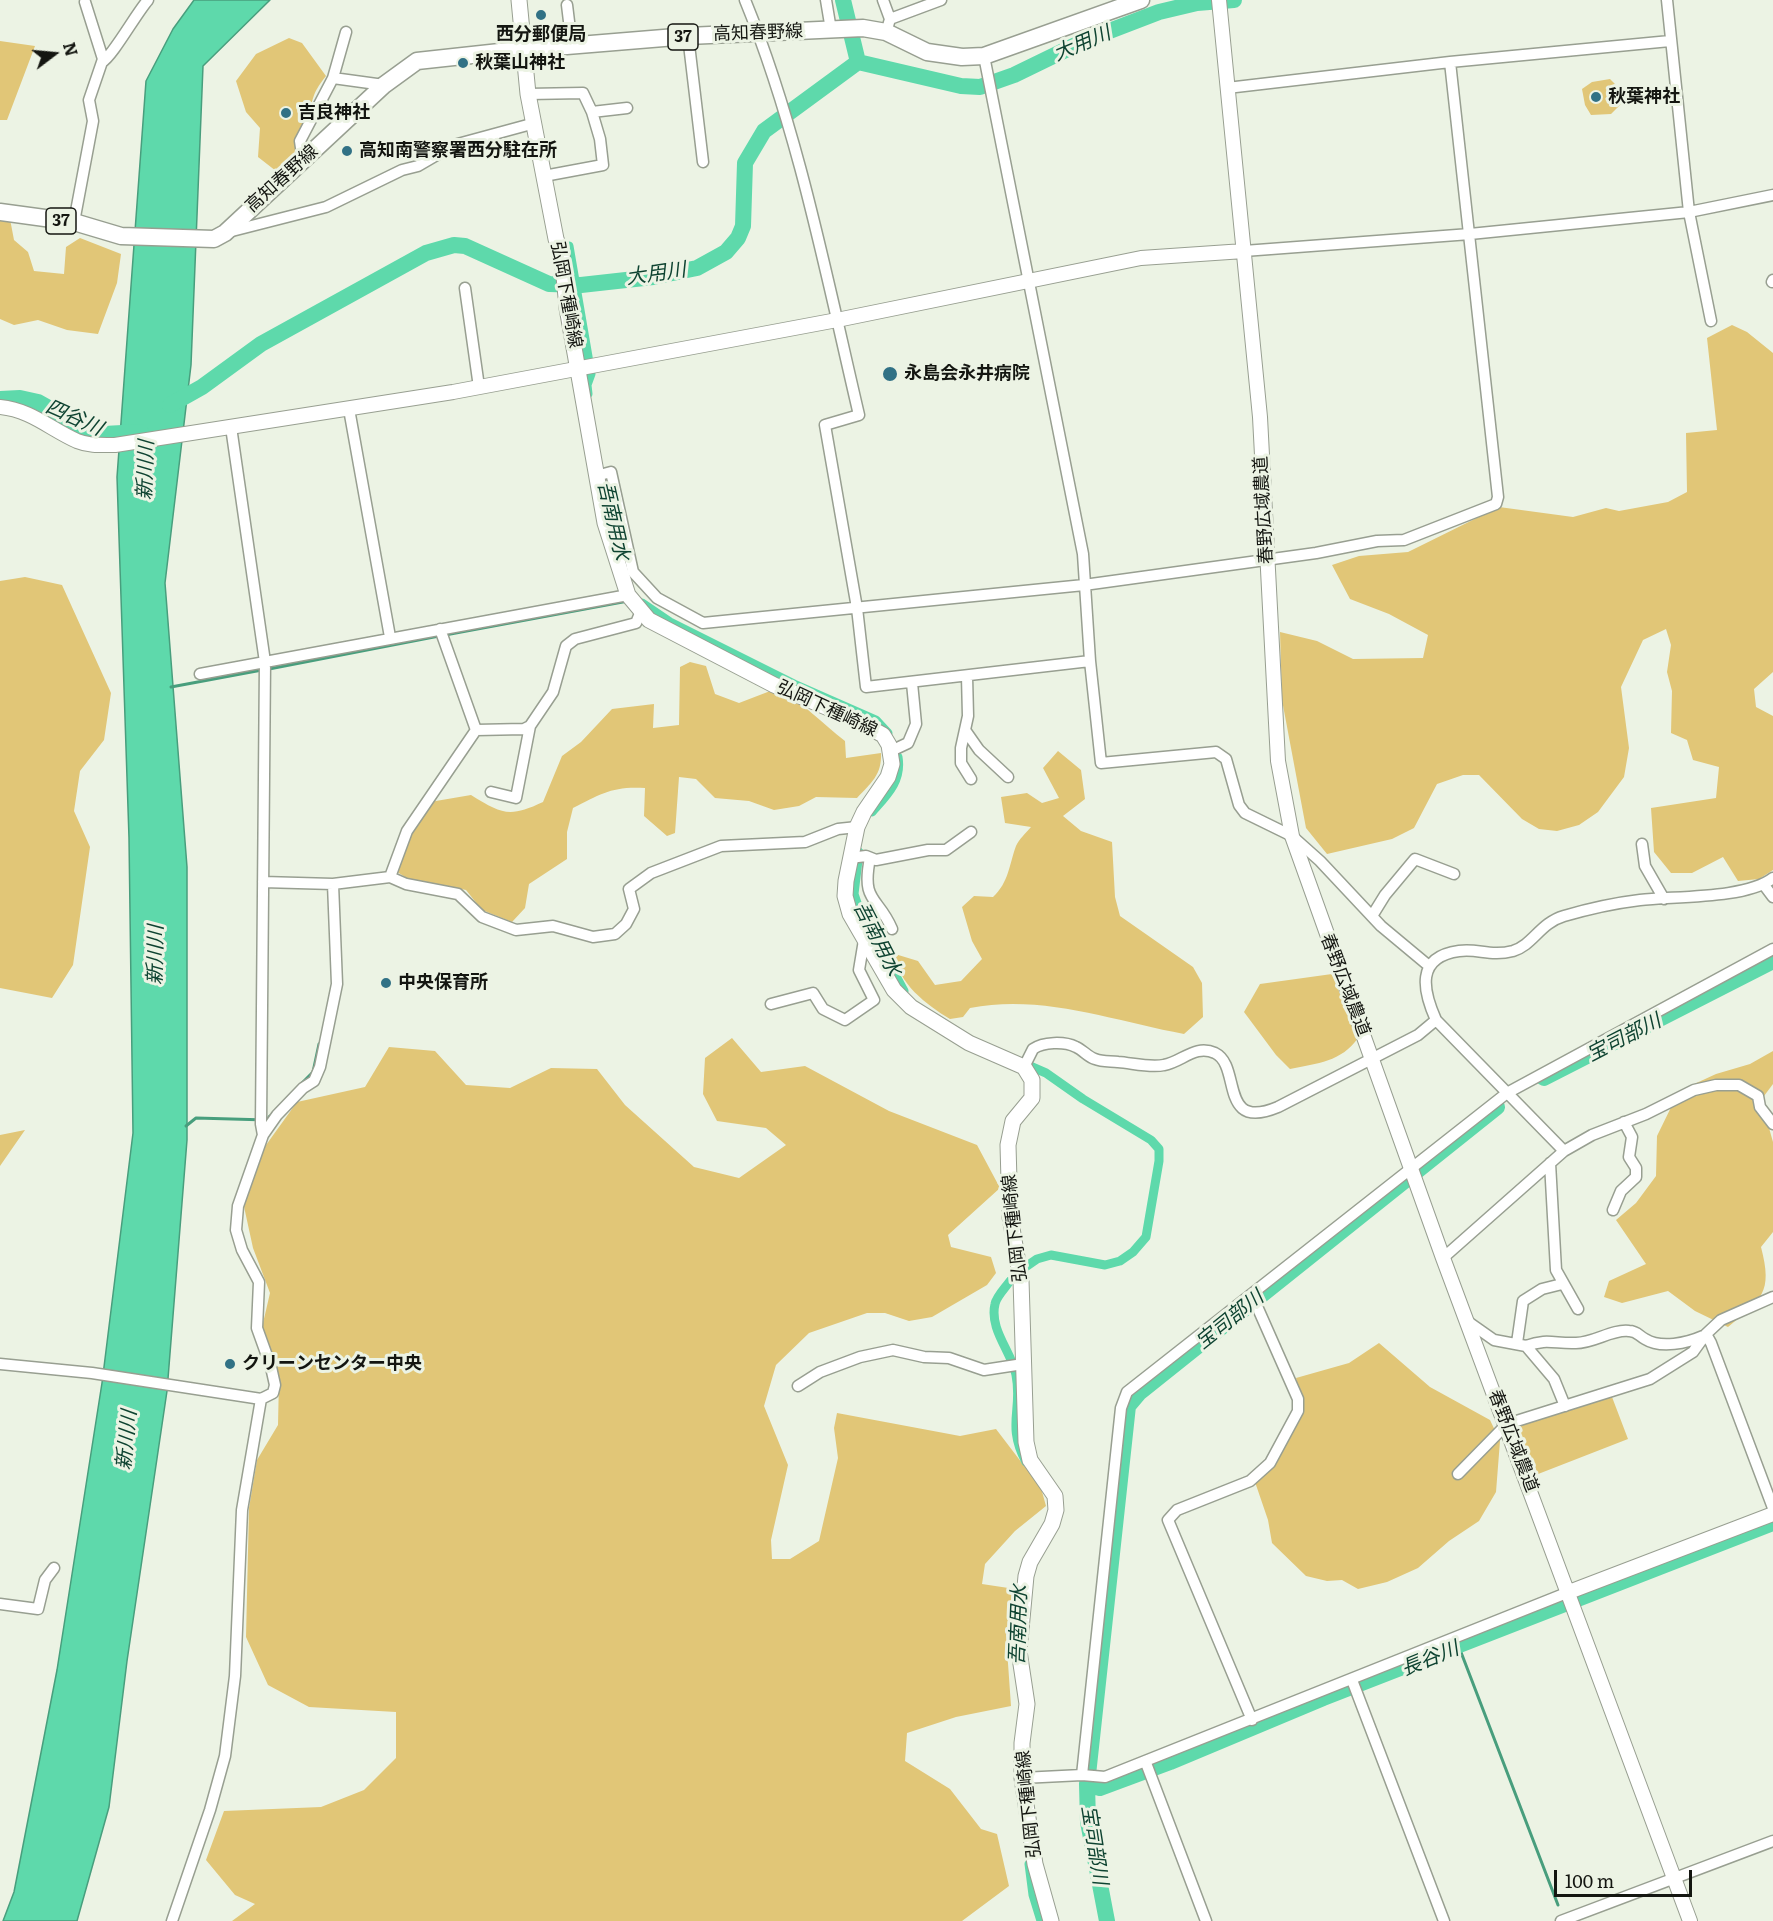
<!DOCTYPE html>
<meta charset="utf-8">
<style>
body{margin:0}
#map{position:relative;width:1773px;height:1921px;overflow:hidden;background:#ecf3e4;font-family:Literata,serif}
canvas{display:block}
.north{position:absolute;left:24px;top:24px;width:60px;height:60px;-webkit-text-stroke:4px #ecf3e4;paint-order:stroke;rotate:74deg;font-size:16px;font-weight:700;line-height:24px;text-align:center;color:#141611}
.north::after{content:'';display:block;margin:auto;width:21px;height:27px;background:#141611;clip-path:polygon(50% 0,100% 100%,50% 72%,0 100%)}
.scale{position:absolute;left:1554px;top:1870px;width:138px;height:27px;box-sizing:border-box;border:3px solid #141611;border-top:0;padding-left:8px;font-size:18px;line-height:21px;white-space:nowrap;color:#141611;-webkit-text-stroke:4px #ecf3e4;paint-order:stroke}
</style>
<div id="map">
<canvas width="1773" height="1921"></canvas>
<div class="north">N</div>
<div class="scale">100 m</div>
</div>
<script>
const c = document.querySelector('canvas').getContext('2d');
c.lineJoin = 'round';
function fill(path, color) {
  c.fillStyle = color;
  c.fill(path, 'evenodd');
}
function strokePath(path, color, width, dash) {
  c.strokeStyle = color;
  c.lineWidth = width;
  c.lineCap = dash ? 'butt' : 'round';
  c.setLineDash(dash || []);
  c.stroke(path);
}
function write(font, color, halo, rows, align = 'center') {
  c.font = font + ' Literata,"Noto Sans JP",serif';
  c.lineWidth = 6;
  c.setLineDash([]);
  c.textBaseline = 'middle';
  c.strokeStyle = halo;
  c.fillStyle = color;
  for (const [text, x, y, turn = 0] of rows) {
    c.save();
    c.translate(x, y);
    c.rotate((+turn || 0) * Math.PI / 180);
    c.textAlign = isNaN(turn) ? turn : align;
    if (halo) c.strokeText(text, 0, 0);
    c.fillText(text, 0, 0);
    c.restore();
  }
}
fill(new Path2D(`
 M289,38L302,43L326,76C310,96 315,98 306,119C300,135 294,146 293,164L276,171L258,157L260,128L246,112L236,81L256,54Z
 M0,41L35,46L7,120H0Z
 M1610,79L1620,89L1621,104L1611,114L1591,115L1585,105L1582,89L1592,82Z
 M0,218L10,219L14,240L28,252L34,271L64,274L66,247L80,238L121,254L117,283L98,334L67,330L38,320L14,325L0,319Z
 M1732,325L1747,332L1773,353V672L1754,689L1756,707L1773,716V870L1759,879L1738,881L1723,857L1692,873H1671L1654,852L1651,808L1716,798L1719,767L1693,760L1687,740L1671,733L1672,691L1667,672L1671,645L1666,629L1643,640L1621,687L1629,748L1624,777L1598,812L1579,825L1557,831L1539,829L1522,819L1479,775H1463L1437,784L1414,828L1392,839L1327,854L1306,828L1282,700L1280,632L1317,641L1353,659L1423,658L1428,635L1389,614L1350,599L1332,565L1359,556L1408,552L1499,507L1573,517L1606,508L1619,511L1668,502L1687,492L1686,433L1717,430L1707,338Z
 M25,577L62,585L111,693L104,740L80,771L74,811L90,847L73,965L52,998L0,988V581Z
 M690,662L706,666L715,694L739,703L778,688C803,703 822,723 845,741L846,758L881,753C882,775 871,783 857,798L816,797L799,806L774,810L749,801L715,798L696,779L679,777L675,833L667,836L644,816L645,788C612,786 601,794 573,808L567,832V859L529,884L525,908L512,922L482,910L466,890L437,884L418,885L394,870L398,853L430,802L471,795C502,814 509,818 543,802L562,756L581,742L612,709L654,704L653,728L679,725L680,667Z
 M1058,751L1081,770L1085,799L1063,816L1081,831L1112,842L1115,897L1120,916L1193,967L1202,983L1203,1017L1184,1034C1113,1021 1043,994 970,1008L963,1017L950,1019C927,1005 897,983 895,954L918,961L935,985L961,981L982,959L972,941L962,907L974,896L993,897C1009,882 1009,865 1016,846C1019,839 1026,833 1031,827L1005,823L1001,797L1027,793L1042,803L1059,798L1043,768Z
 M1332,974L1358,1038C1341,1062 1318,1063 1290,1069L1276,1055L1244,1012L1260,984Z
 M732,1038L761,1072L805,1066L889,1111L977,1145L1000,1188L948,1235L951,1247L991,1257L996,1273L987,1285L932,1317L909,1321L885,1313H867L809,1333L776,1365L764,1406L788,1465L771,1540L772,1559H790L819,1541L838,1458L834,1428L837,1413L960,1436L996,1429L1041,1488L1046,1506L1015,1531L985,1564L982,1584L1015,1589L1006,1635L1011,1706L956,1717L907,1733L905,1761L950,1789L981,1829L997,1834L1009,1886L962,1921H232L255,1904L235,1895L206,1860L224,1811L321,1807L364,1790L396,1758V1712L309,1707L268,1685L246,1637L249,1508L257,1460L278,1425L279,1379L260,1336L270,1293L253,1248L243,1202L261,1152L297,1102L365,1087L389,1047L435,1051L466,1085L510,1088L551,1068L597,1069L625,1105L694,1167L739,1178L786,1145L766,1128L717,1121L703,1094L705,1058Z
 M1773,1051V1084L1761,1100L1773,1142V1232L1761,1247C1773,1293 1762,1299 1728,1327L1695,1311L1668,1291L1622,1303L1604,1297L1609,1281L1646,1264L1616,1220L1636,1203L1656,1176L1657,1136L1679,1091L1716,1074L1750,1064Z
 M25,1130L0,1166V1135Z
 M1379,1343L1430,1387L1490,1420L1500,1441L1496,1492L1479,1521L1449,1541L1418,1568L1387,1582L1358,1589L1342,1580L1327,1581L1306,1576L1272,1543L1268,1520L1255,1482C1285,1457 1307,1418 1296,1378L1349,1363Z
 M1612,1397L1628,1439L1533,1476L1516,1426Z`), '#e1c677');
const water = new Path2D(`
 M194,0H270L203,66L191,365L165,583L187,867V1140L167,1391L127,1661L109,1807L77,1921H3L14,1892L57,1670L102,1383L133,1133L129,838L117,477L146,81L173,29Z`);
fill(water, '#5ed9ab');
strokePath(water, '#489e7d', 1.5);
strokePath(new Path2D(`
 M445,635L628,601
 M269,669L439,636
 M171,687L262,670
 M287,1098L313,1072L319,1044
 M186,1126L196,1118L267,1120L270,1116
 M1459,1647L1558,1905`), '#489e7d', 3);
strokePath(new Path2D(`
 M569,246L591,374L587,385L588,394
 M642,603L670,622L794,684L876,720L888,733
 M872,812C887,795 902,781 898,757
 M859,852L854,894L858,906L904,991
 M1023,1063L1046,1073L1083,1099L1151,1140L1159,1149V1161L1146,1237L1133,1252L1120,1261L1105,1265L1051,1255L1037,1259L1024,1268
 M1010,1281C1005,1288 996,1297 995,1304C989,1330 1012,1352 1016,1375C1023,1409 1006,1425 1026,1462
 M1029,1864L1033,1895L1041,1921`), '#5ed9ab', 9);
strokePath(new Path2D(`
 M843,0L858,62
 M0,399L20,398L38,402L88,430L104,434L141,432
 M170,405L202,387L261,344L426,253L454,245L465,246L549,284L581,285L653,277L697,268L726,252L738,238L743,226L745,163L764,131L858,62L961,86L980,87L1014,75L1086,40L1159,12L1197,3L1234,0
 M1544,1078L1773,961
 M1087,1784L1100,1788L1170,1762L1323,1698L1773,1523
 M1107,1921L1088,1822L1087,1784L1128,1406L1139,1393L1497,1107`), '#5ed9ab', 16);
const minor = new Path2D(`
 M745,0C798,129 827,279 859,415L825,425L857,608L866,687L1090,661
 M826,0L831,30
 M883,0L890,19L888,26
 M1667,0L1689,212L1711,321
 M567,5L572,46
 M890,19L941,0
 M688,36L703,162
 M984,56L1083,554L1090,661L1101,763L1216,752L1226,759L1239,805L1245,813L1292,836L1320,861L1381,926L1429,966
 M102,62C112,57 137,12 148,0
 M333,78L346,32
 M1227,88L1450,62L1670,41
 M528,94L583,93L592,112L627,108
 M303,161L300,141L333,78L384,85
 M544,176L603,165L600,139L592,112
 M74,222L93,121L89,100L103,59L85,2
 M228,232L326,207L402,170L418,166L454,145L535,123
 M1244,251L1470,234L1689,212L1773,195
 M1772,282L1773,280
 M465,288L479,387
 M349,409L390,637
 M231,427L265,662L261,1124L263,1135
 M596,476L611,472L633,572L657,598L703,623L1084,585L1316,553L1377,541L1404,540L1496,504L1498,497L1450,62
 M440,629L476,730
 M200,674L628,595
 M967,676L968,716L961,748V763L971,779
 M965,730L979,750L1008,777
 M891,751L908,743L916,724L912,683
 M491,792L516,798L530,726
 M1642,844L1645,866L1664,899
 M850,858L866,856L876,860L928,850H946L971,832
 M870,858C861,903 878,896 892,929
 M390,877L406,884L458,894L482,917L516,930L553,926L593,937L615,934L626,924L634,909L629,889L651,873L721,846L805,842L838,829L857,827
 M263,882L333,884
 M1764,885L1773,897
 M1372,916L1385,895L1415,859L1454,874
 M771,1004L813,993L823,1009L845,1020L874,1000L859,970L864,940
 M1024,1067L1033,1049C1043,1042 1064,1041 1076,1047C1083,1050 1088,1057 1095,1059C1102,1062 1111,1061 1118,1062C1132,1063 1150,1068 1164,1065C1182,1062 1195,1044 1215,1053C1242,1066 1218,1132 1278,1107L1418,1035L1436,1020
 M1564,1151L1436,1020C1423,991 1415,957 1459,951C1478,948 1490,957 1513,951C1533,945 1540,923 1564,916C1588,909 1615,903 1640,900C1674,896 1746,899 1773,878
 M1550,1163L1556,1270L1578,1309
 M1613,1210L1621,1191L1636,1177V1168L1629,1157L1632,1137L1624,1122
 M1443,1258L1564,1151L1592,1135L1646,1114L1694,1090L1716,1085H1739L1758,1096L1760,1107L1773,1124
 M1467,1321L1494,1340L1526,1346L1554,1379L1565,1406
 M1706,1334L1711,1343L1773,1508
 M1517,1343L1523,1301L1542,1289L1562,1284
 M1526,1346C1547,1338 1555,1344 1576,1343C1594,1343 1612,1329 1629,1331C1637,1331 1639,1336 1645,1339C1661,1349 1687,1343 1703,1336
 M0,1364L92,1373L261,1399L273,1393L275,1385L271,1367L257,1328L259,1282L242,1250L236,1230L238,1206L263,1135L277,1115L303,1088L314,1081L320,1067L337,984L333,884L390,877L407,831L476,730L524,729L530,726L553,692L566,646L575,639L636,623L641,611
 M798,1386L820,1372L860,1357L893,1350L924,1357L949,1358L984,1370L1023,1364
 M1458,1474L1507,1424L1650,1379L1693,1352L1706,1334L1721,1320L1773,1297
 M0,1604L38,1609L45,1580L54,1568
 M1352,1680L1444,1921
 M1252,1720L1168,1520L1177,1510L1250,1481L1270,1463L1298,1411V1399L1252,1295
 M1146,1763L1206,1921
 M1082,1775L1121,1408L1127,1392L1507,1093L1773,949
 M1022,1778L1082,1775L1105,1777L1569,1592
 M172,1921L210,1810L225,1756L235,1676L242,1510L261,1399
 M1561,1921L1773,1841`);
const tertiary = new Path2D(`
 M1219,0L1260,417L1278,761L1292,836L1443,1258L1690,1921
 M0,407C31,410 50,429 77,441C89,446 102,445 115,445L453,392L837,320L1141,258L1244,251
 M1569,1592L1773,1514`);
const secondary = new Path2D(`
 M519,0L528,94L556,239L562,255L567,308L605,523L628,595L649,620L774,685L852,718L883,735L889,745L892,764L888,777L864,812L857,827L846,881L845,896L850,914L894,990L911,1007L969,1043L1024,1067L1032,1080V1098L1013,1121L1008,1145L1010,1217L1021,1280L1026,1442L1030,1460L1055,1496L1056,1510L1052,1524L1030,1562L1026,1576L1019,1651L1027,1704L1022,1743V1778L1035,1864L1051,1921`);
const primary = new Path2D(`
 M0,212L74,222L121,236L214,239L225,233L384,85L417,61L518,50L688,36L863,28L886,32L927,52L962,57L984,56L1141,0`);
strokePath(minor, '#989f91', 13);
strokePath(tertiary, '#989f91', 16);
strokePath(secondary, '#989f91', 17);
strokePath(primary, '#989f91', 19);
strokePath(minor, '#fff', 10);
strokePath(tertiary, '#fff', 14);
strokePath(secondary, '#fff', 15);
strokePath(primary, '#fff', 16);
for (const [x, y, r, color] of [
 [541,15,6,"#317185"],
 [463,63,6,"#317185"],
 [1596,97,6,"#317185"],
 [286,113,6,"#317185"],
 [347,151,6,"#317185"],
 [890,374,8,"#317185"],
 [386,983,6,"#317185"],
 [230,1364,6,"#317185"]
]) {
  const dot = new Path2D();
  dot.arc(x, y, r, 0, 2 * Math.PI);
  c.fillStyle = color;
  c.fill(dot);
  strokePath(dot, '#ecf3e4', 2);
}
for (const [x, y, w] of [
 [683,37,30],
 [61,221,30]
]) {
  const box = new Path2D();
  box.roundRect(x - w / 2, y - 13, w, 26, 4.5);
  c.fillStyle = '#ecf3e4';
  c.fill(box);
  strokePath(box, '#141611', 1.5);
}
write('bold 16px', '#141611', null, [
 ["37",683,37],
 ["37",61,221]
]);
write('18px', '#141611', '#ecf3e4', [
 ["高知春野線",758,33,-2],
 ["高知春野線",282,179,-42],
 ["弘岡下種崎線",566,295,80],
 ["春野広域農道",1264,510,-93],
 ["弘岡下種崎線",827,709,25],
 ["春野広域農道",1345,985,69],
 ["弘岡下種崎線",1015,1228,-96],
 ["春野広域農道",1513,1441,69],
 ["弘岡下種崎線",1029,1804,-96]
]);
write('bold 18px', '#141611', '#ecf3e4', [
 ["西分郵便局",541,35,"center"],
 ["秋葉山神社",475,63],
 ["秋葉神社",1608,97],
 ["吉良神社",298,113],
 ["高知南警察署西分駐在所",359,151],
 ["永島会永井病院",904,374],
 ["中央保育所",398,983],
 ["クリーンセンター中央",242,1364]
], 'left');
write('italic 20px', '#0e4331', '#ecf3e4', [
 ["大用川",1082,44,-23],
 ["大用川",656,274,-8],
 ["四谷川",74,418,24],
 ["新川川",146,470,-88],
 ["吾南用水",613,521,77],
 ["吾南用水",877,939,63],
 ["新川川",156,955,-89],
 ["宝司部川",1624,1038,-27],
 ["宝司部川",1230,1320,-39],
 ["新川川",127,1440,-84],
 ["吾南用水",1019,1625,-88],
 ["長谷川",1430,1659,-22],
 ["宝司部川",1094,1845,81]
]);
</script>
